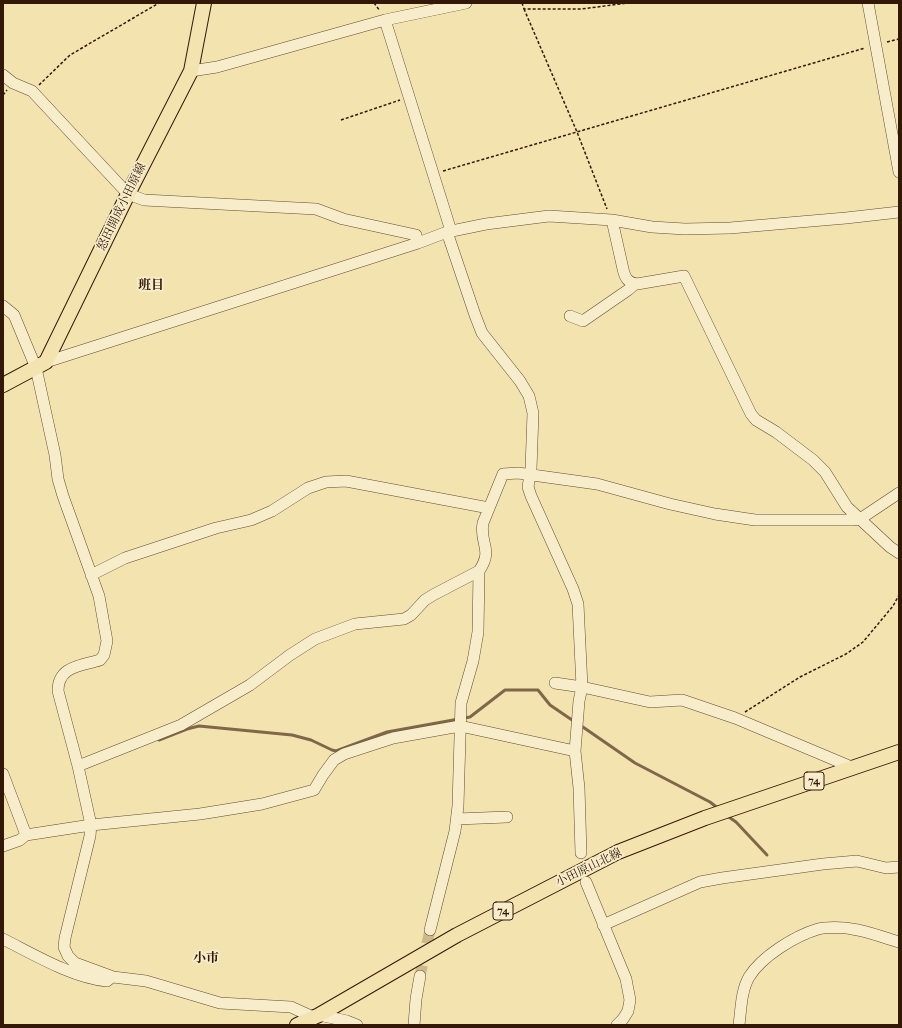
<!DOCTYPE html>
<meta charset="utf-8">
<style>
body{margin:0}
#map{position:relative;width:902px;height:1028px;overflow:hidden;background:#f2e3af;font-family:"IM FELL French Canon",serif}
canvas{display:block}
.frame{position:absolute;inset:0;border:4px solid #341807;pointer-events:none}
</style>
<div id="map">
<canvas width="902" height="1028"></canvas>
<div class="frame"></div>
</div>
<script>
const c = document.querySelector('canvas').getContext('2d');
c.lineJoin = 'round';
function strokePath(path, color, width, dash) {
  c.strokeStyle = color;
  c.lineWidth = width;
  c.lineCap = dash ? 'butt' : 'round';
  c.setLineDash(dash || []);
  c.stroke(path);
}
function write(font, color, halo, rows, align = 'center') {
  c.font = font + ' "IM FELL French Canon","Noto Serif JP",serif';
  c.lineWidth = 3.5;
  c.setLineDash([]);
  c.textBaseline = 'middle';
  c.strokeStyle = halo;
  c.fillStyle = color;
  for (const [text, x, y, turn = 0] of rows) {
    c.save();
    c.translate(x, y);
    c.rotate((+turn || 0) * Math.PI / 180);
    c.textAlign = isNaN(turn) ? turn : align;
    if (halo) c.strokeText(text, 0, 0);
    c.fillText(text, 0, 0);
    c.restore();
  }
}
strokePath(new Path2D(`
 M580,725L635,763L710,802L719,809
 M159,740L187,729L199,726L292,735L311,740L332,750L336,751L387,732L470,717L505,690H538L550,705L575,722
 M726,815L736,822L767,855`), '#7f684a', 3);
strokePath(new Path2D(`
 M420,976L430,930`), '#ccba8d', 11, [11, 5.5]);
const minor = new Path2D(`
 M868,3L899,172
 M385,20L451,231
 M191,71L217,67L385,20L466,3
 M3,75L13,83L32,91L128,194L144,200L316,209L343,219L416,235L418,243
 M612,220L623,269C625,278 628,283 637,284L684,276L751,414L756,420L776,432L813,460L825,472L847,507L890,547L899,553
 M447,232L475,315L482,333L520,381L529,396L533,413L531,469L528,487L531,496L573,589L578,604L582,687L579,701L575,751L579,788L581,853
 M3,306L14,315L36,368L55,455L58,479L63,496L99,596L107,641L104,655L100,660C81,666 58,666 58,691L78,766L91,825L90,836L65,938L64,947L68,956L75,963L113,977L146,981L220,1003L291,1007L313,1017
 M570,316L583,321L628,290L635,284
 M46,362L418,243L447,232L486,224L549,216L612,220L652,227L685,229L730,228L846,218L899,212
 M91,575L125,558L216,528L251,520L272,511L308,488L326,482L346,481L489,508
 M555,683L582,687L650,702L682,700L735,718L854,768
 M78,766L181,725L250,685L290,655L315,639L355,624L404,619L411,615L425,600L433,595L479,571C494,549 479,544 483,523L503,474L518,473L597,484L670,504L715,514L755,520H853L860,519L899,493
 M3,774L26,835
 M457,819L507,817
 M3,846L20,840L26,835L91,825L200,814L262,804L314,790L323,775L334,760L344,754L393,738L460,726L575,751
 M586,882L626,979L630,1000L628,1011L623,1019L617,1025
 M603,925L700,882L722,878L823,864L857,861L886,868L899,867
 M430,930L455,831L458,806L461,703L473,661L478,632L479,571
 M3,939C33,954 73,978 107,981L112,977
 M319,1015L347,1021L357,1025
 M414,1025L416,999L420,976
 M739,1025C741,1010 741,991 749,977C762,956 795,936 818,929C825,927 844,927 852,929C868,931 884,938 899,942`);
const major = new Path2D(`
 M3,385L46,362L128,194L191,71L204,3
 M297,1025L319,1015L457,935L618,852L705,818L899,752`);
strokePath(minor, '#644b31', 12);
strokePath(major, '#341807', 16);
strokePath(new Path2D(`
 M374,3L380,11
 M522,3L524,9H581L628,3
 M524,9L577,132L607,209
 M887,42L899,39
 M39,85L70,55L159,3
 M3,95L7,90
 M341,120L400,100
 M443,171L865,48
 M745,712L800,677L846,654L863,642L893,606L899,595`), '#341807', 1.5, [3, 2]);
strokePath(minor, '#f7edcb', 11);
strokePath(major, '#f2e3af', 14);
for (const [x, y, w] of [
 [814,781,20],
 [503,911,20]
]) {
  const box = new Path2D();
  box.roundRect(x - w / 2, y - 9, w, 18, 3);
  c.fillStyle = '#f7edcb';
  c.fill(box);
  strokePath(box, '#341807', 1);
}
write('bold 11px', '#341807', null, [
 ["74",814,781],
 ["74",503,911]
]);
write('12px', '#341807', '#f7edcb', [
 ["怒田開成小田原線",122,207,-64],
 ["小田原山北線",589,868,-26]
]);
write('bold 13px', '#341807', '#f7edcb', [
 ["班目",151,286],
 ["小市",206,959]
]);
</script>
